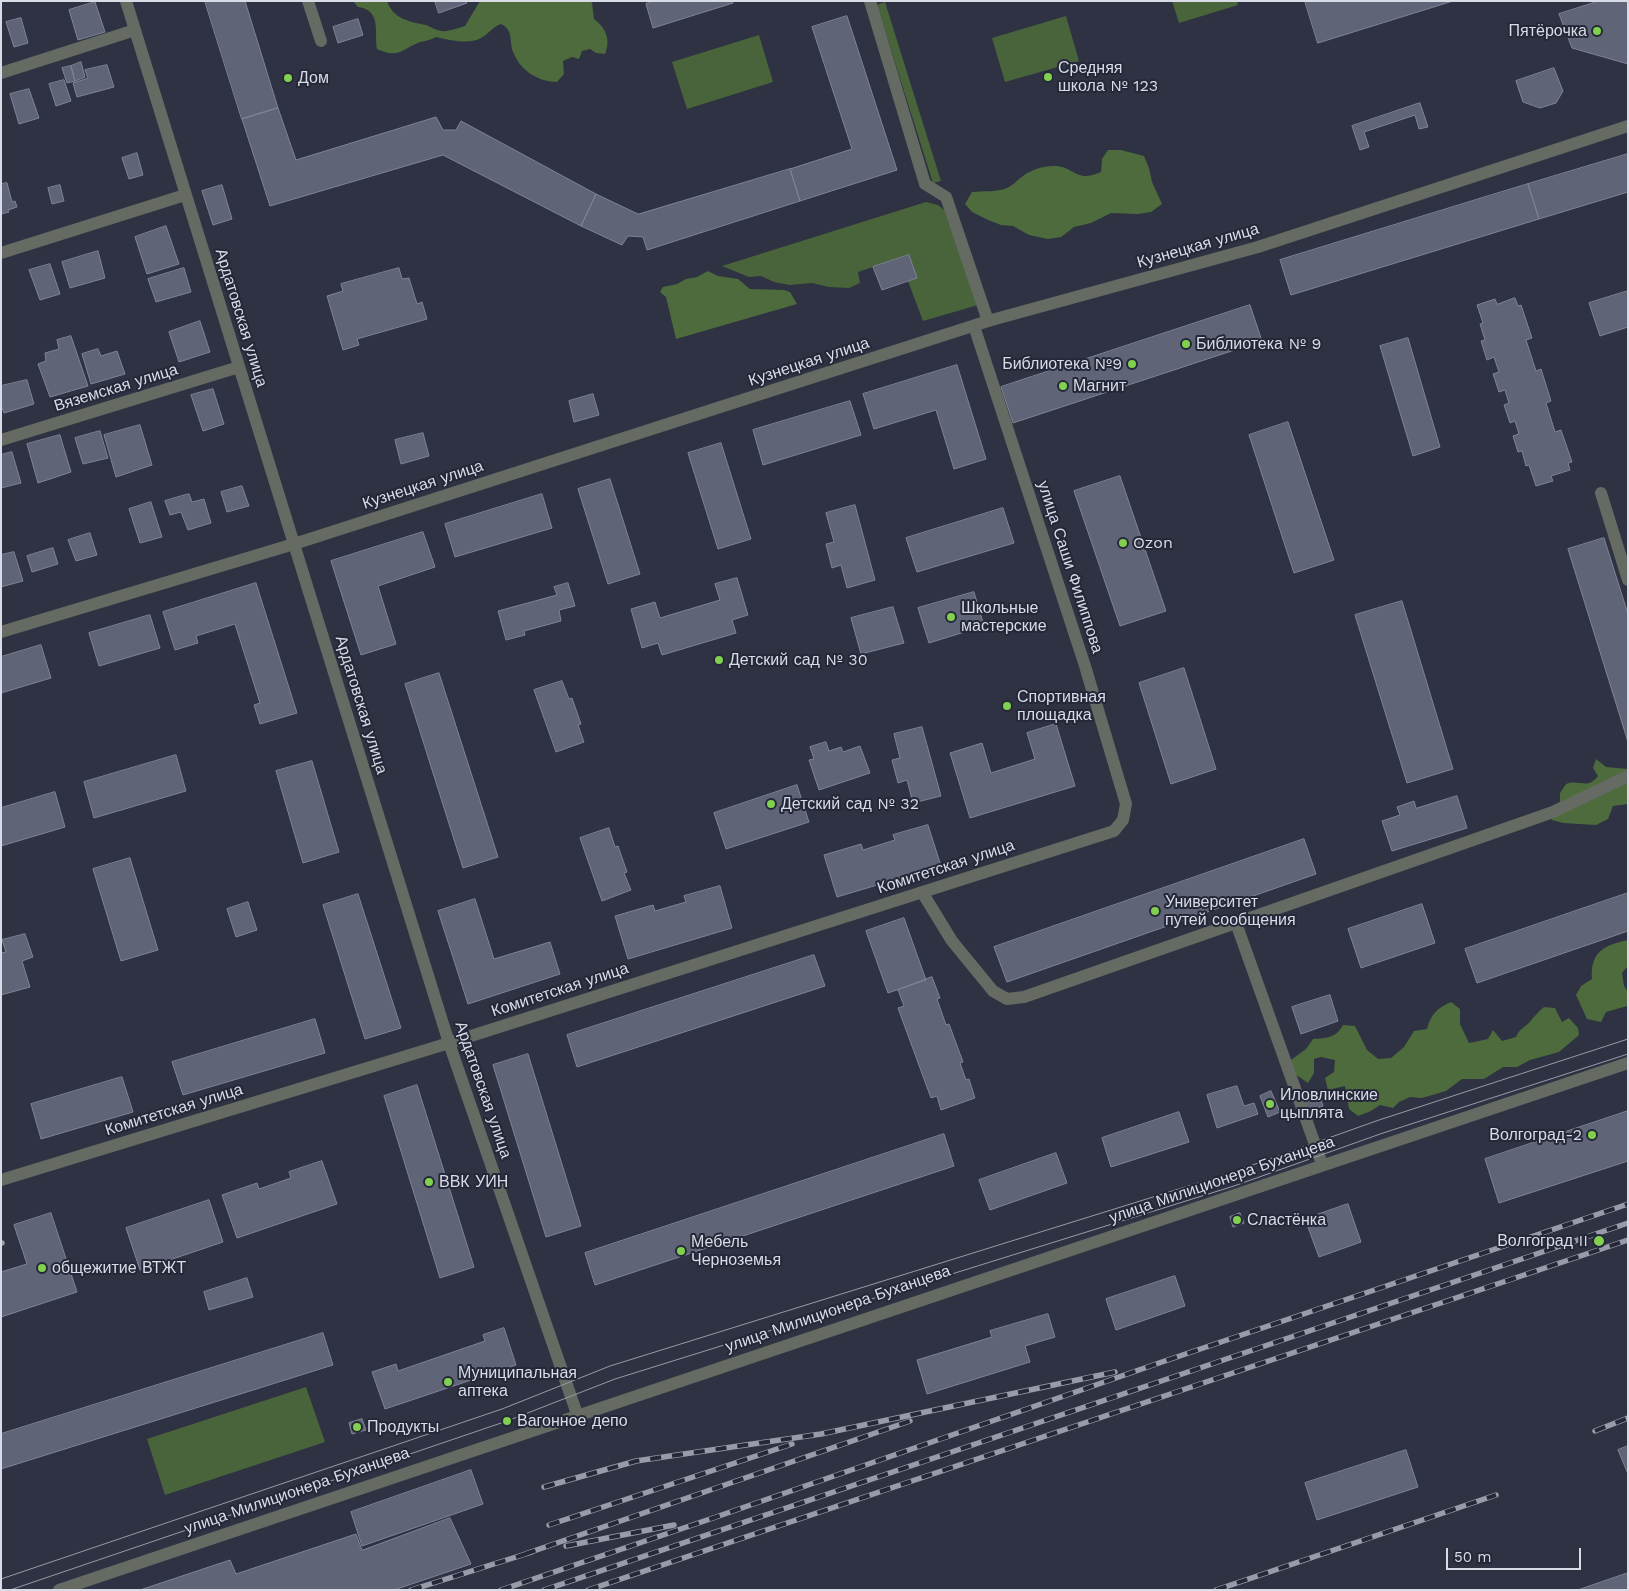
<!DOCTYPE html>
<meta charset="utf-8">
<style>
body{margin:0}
#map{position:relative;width:1629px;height:1591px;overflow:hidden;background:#2e3242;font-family:"Work Sans",sans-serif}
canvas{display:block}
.frame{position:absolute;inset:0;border:2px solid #d9dce7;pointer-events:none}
.scale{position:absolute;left:1446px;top:1548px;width:135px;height:22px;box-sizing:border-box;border:2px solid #d9dce7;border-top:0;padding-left:6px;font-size:15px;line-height:18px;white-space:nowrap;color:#d9dce7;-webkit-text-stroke:4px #242838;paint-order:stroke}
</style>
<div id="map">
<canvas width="1629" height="1591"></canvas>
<div class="frame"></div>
<div class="scale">50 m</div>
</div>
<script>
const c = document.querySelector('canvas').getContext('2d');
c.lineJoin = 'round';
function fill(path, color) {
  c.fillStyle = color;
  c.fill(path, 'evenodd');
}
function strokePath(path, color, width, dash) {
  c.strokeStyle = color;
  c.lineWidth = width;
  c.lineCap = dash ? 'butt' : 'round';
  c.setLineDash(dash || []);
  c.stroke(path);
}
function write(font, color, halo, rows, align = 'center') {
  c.font = font + ' "Work Sans",sans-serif';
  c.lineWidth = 4;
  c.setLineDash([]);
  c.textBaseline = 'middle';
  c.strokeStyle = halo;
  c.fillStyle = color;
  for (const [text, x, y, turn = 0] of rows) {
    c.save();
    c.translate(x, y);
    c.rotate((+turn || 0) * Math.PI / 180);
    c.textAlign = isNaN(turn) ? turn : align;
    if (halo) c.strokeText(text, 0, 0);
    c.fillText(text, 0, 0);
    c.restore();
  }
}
fill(new Path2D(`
 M1172,1H1237L1238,5L1179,23Z
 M885,2L941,181L933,183L877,5Z
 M1066,16L1079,61L1005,82L992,38Z
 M759,35L773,82L687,109L672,62Z
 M926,202L938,205L944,210L978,305L923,321L908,281L917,278L908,255L858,272L860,283L849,288L829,287L812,283L790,285L774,282L761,276L749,277L722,266Z
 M306,1387L325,1442L165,1495L147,1439Z`), '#49643a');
fill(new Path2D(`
 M353,1H387C393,19 410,22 426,25C431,27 436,30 441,31C448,32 458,28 465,26L480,1H590L592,3L594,19C606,28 611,40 605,54L596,53L590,49L582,51L579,59L572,57L563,61L564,74L557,82C539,82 521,71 514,54C508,42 515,31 501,24C492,27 489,34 481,38C468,45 449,40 436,37C430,40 426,41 420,42C402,49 399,59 377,49C374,32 382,10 358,7Z
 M1108,150H1121L1144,156L1149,168L1152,182L1162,204L1151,212L1138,214L1111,213L1091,223L1074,227L1061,237L1048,239L1029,235L1013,226L1001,225L988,220L972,212L965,204L972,192C983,191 998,192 1007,188C1014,185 1018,179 1023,176C1030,170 1044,166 1053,166C1074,165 1075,184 1101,172L1102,159Z
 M708,271L718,276L738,279L750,289L784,290L790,292L797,304L676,339L666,297L660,292L663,287L677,284L686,279L697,277Z
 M1596,759L1606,767L1628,769V804L1613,806L1608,819L1596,825L1563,823L1552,820L1553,810L1560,802V793L1566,784C1580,779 1587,790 1598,776L1593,768Z
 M1628,940V966L1622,973L1624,986L1628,992L1627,1006L1606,1012L1601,1022L1587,1019L1576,995L1581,986L1592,979C1590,952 1604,945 1628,940Z
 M1451,1002L1460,1009V1024L1469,1043L1488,1039L1493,1030L1502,1041L1516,1037C1519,1028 1527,1027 1532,1019C1536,1015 1539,1011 1544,1007L1555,1008L1562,1022L1569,1018L1578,1028L1579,1035L1559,1052L1530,1060L1517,1067H1503L1484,1079H1462L1446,1091L1422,1098L1410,1097L1399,1102L1393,1108L1380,1105L1371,1111L1358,1116L1349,1109L1345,1086L1328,1090L1325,1078L1334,1072L1335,1060L1321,1057L1314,1059V1073L1308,1083L1295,1074L1288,1062L1306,1049L1313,1039C1327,1038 1336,1038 1343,1025L1355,1026L1367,1050L1378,1059L1391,1058L1404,1047L1414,1031L1427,1029C1431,1014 1437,1008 1451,1002Z`), '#4d6b3c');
const building = new Path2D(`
 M205,1H245L278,108L242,119Z
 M435,1H466L467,3L439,13Z
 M653,1H732L733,3L653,28L646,4Z
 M1305,1H1453L1318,43Z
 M1599,1H1628V64L1572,48L1559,14Z
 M95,2L105,32L78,40L69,10Z
 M847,16L897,170L800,201L790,169L852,149L812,27Z
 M21,18L28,43L14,47L6,22Z
 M358,19L363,35L338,43L333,27Z
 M81,62L85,77L75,81L71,66Z
 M107,65L114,87L77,97L73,83L88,78L85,70Z
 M71,66L75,81L67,83L62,68Z
 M1554,68L1563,91L1556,103L1540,108L1523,102L1516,81Z
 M64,80L71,101L56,106L49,84Z
 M29,89L39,118L19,124L10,94Z
 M1420,103L1428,127L1419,129L1415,115L1364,132L1369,147L1360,150L1352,126Z
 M278,108L296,160L436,117L443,130H456L461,121L596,194L581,226L443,155L270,206L242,119Z
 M137,153L143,175L129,179L122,158Z
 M1628,154V192L1539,219L1528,184Z
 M790,169L800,201L647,250L643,237L628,236L622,245L581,226L596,194L638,214Z
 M7,183L12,202L15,201L17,207L8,210L9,212L1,214V184Z
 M1528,184L1539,219L1291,295L1280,260Z
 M60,185L64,201L52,204L48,188Z
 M222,185L232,219L213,225L202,191Z
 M166,226L179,264L147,274L135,237Z
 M98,251L105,278L70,288L62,262Z
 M909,255L917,278L882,290L873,267Z
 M50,264L60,294L40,300L29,270Z
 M184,268L191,292L156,302L148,279Z
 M399,268L402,279L409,278L417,304L422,302L427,319L357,339L359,345L343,350L327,296L343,291L341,284Z
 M1628,291V327L1600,336L1589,303Z
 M1515,298L1518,306L1521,305L1532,338L1526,340L1536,371L1541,369L1551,401L1546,403L1555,432L1561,430L1572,462L1568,463L1570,470L1551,476L1553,481L1536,486L1529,465L1526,466L1522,451L1518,452L1513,436L1519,434L1515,421L1510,423L1504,405L1509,403L1505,390L1499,392L1493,374L1499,372L1494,357L1487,360L1481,341L1485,340L1480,324L1483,323L1477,305L1495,299L1497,304Z
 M1250,305L1262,341L1013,423L1001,387Z
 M200,321L210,352L179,362L169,332Z
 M71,336L88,386L50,397L38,364L46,361L45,353L59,349L57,340Z
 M1408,338L1440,447L1413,456L1380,346Z
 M98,349L101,356L117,351L125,374L91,384L82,354Z
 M957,365L986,459L954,469L936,410L874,429L863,394Z
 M27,380L34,404L4,413L1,405V386Z
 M213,389L224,424L203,431L191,395Z
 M593,394L599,415L574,422L569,401Z
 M850,401L861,435L763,465L753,430Z
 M1288,422L1334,560L1294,573L1249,435Z
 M140,425L152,465L116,477L104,435Z
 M100,431L108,458L83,464L75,438Z
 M423,433L429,456L401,464L395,440Z
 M60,435L71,472L38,483L27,444Z
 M721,443L751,539L718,549L688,453Z
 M12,452L21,483L1,488V455Z
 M1120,476L1166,611L1120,626L1074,491Z
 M610,479L640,574L608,584L578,489Z
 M242,486L249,506L227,512L221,492Z
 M189,494L192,502L204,499L211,523L188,530L181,512L170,515L165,501Z
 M542,494L552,528L455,557L445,524Z
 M151,502L162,537L140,543L129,509Z
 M855,505L875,580L847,588L841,565L832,568L826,544L834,542L826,513Z
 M1003,508L1014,543L917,572L906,538Z
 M423,532L435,567L378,586L396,644L361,655L331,561Z
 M90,533L97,555L76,561L68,540Z
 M1604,538L1628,614V742L1568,549Z
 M53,548L58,564L32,572L27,556Z
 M14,552L23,581L1,587V555Z
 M737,578L748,615L732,620L736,633L662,655L658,643L642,648L631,609L655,602L660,618L720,600L715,584Z
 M256,583L297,713L260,724L254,705L260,703L235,624L196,636L198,643L175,650L163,612Z
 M568,583L575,606L559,610L561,621L524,631L525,635L506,640L498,611L557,595L554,587Z
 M974,592L984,626L929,643L918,608Z
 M1402,601L1453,769L1407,783L1355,615Z
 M893,607L904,643L861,654L851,618Z
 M150,615L160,648L99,666L89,633Z
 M41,645L51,678L1,693V657Z
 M1184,668L1216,769L1171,784L1139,683Z
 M439,673L498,857L463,868L405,684Z
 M562,681L569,699L572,698L581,724L578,725L584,742L556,752L534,690Z
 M1056,724L1075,786L970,818L950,753L982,743L991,773L1035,759L1027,733Z
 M922,727L941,796L913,803L907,780L898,783L892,760L900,758L894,734Z
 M826,742L829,751L841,747L843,752L860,746L870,773L819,790L809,760L814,759L810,747Z
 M176,755L186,791L94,818L84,782Z
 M312,761L339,852L303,863L276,771Z
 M797,785L809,822L726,849L714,813Z
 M55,792L65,827L1,846V808Z
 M1457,796L1467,828L1392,851L1382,821L1400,815L1397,807L1414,801L1416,808Z
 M928,825L941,866L837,897L824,855L861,844L863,850L895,840L893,835Z
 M609,828L615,847L618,846L627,872L624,873L631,890L602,901L580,838Z
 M1304,839L1316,874L1007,982L994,947Z
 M130,858L158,950L121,961L93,869Z
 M720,886L732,928L628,959L615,916L653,905L655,911L686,902L684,896Z
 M1628,893V931L1477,983L1465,949Z
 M358,894L401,1028L365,1039L323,905Z
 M475,899L494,959L550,942L560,974L468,1004L438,911Z
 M248,902L257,930L236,937L227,909Z
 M1422,904L1435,943L1361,968L1348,929Z
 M904,918L926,980L888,993L866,931Z
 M25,934L33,957L22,961L30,987L1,995V953L6,952L2,940Z
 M814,955L825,986L577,1067L567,1035Z
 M932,977L940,998L937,999L946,1025L949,1024L963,1062L960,1063L966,1080L969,1079L975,1098L941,1110L937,1096L931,1098L898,1008L904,1006L898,990Z
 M1330,995L1338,1021L1301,1034L1292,1007Z
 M315,1019L325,1053L183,1095L172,1062Z
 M528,1054L581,1226L546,1237L493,1065Z
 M122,1077L133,1112L41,1139L31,1104Z
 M417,1085L474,1267L440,1278L384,1096Z
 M1237,1086L1244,1106L1254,1103L1258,1114L1217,1128L1207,1095Z
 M1271,1091L1280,1112L1268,1117L1260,1096Z
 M1318,1091L1323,1106L1307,1111L1302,1096Z
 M1628,1111V1161L1499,1203L1485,1159Z
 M1179,1112L1189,1142L1111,1167L1102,1138Z
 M944,1134L954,1166L595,1285L585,1253Z
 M1056,1153L1067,1183L990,1210L979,1180Z
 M322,1161L337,1204L237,1238L222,1195L257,1183L259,1189L291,1178L289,1172Z
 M209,1200L223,1242L140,1270L126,1228Z
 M1348,1204L1361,1242L1319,1257L1305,1219Z
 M51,1213L77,1292L1,1317V1272L27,1264L14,1225Z
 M1240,1213L1244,1223L1233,1227L1230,1217Z
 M1175,1276L1185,1306L1116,1330L1106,1299Z
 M247,1278L253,1297L209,1310L204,1292Z
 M1048,1314L1055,1337L1025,1346L1030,1362L927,1394L917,1360L992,1337L990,1331Z
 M504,1328L516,1365L385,1409L372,1372L396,1364L398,1371L485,1341L483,1335Z
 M323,1333L333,1365L1,1469V1434Z
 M362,1419L366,1430L352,1434L349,1423Z
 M1628,1446V1474L1618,1450Z
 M1406,1450L1418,1487L1317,1520L1305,1483Z
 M471,1470L483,1504L362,1546L351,1512Z
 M450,1518L471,1564L394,1590H140L230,1560L236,1574L356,1534L362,1550Z
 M1628,1573V1590H1578Z`);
fill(building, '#5f6477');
strokePath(building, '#7e8397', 1);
strokePath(new Path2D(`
 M308,1L321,41
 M870,1L925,184L946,197L988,321
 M1,73L135,30
 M1,253L185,195
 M1,440L239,367
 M1601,493L1628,580
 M294,544L449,1043L577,1414
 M922,892L952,941L993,991L1007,999L1024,997L1553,812L1628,776
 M1236,923L1322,1164
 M1,1180L449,1043L1114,831L1123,820L1126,804L1085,666L974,326
 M59,1590C581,1412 1104,1236 1628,1063`), '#656a62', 12);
strokePath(new Path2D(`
 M126,1L294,544
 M1,632L294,544L988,321L1258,247L1628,126`), '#656a62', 12);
strokePath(new Path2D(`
 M1,1579L502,1409L610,1366L1230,1173L1379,1120L1628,1039
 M10,1590L507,1421L615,1379L1234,1186L1383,1133L1628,1054`), '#989ba8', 1);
const rail = new Path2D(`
 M1,1243H2
 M1595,1431L1628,1418
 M544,1487L636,1461L821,1434L1115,1372
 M549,1525L792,1444
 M566,1546L674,1525
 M525,1554L910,1421
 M411,1590L532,1552
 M501,1590L716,1517L1159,1363L1628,1204
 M544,1590L1628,1223
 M588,1590L1628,1240
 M1216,1590L1496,1495`);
strokePath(rail, '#989ba8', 5.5);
strokePath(rail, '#242838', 4, [11]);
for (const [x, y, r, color] of [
 [1597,31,5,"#82d04f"],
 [1048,77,5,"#82d04f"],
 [288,78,5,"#82d04f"],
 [1186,344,5,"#82d04f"],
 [1132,364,5,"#82d04f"],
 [1063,386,5,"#82d04f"],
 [1123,543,5,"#82d04f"],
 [951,617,5,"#82d04f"],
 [719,660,5,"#82d04f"],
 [1007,706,5,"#82d04f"],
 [771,804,5,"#82d04f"],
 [1155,911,5,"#82d04f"],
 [1270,1104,5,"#82d04f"],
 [1592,1135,5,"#82d04f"],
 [429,1182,5,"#82d04f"],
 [1237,1220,5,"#82d04f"],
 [1599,1241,6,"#82d04f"],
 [681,1251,5,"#82d04f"],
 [42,1268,5,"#82d04f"],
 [448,1382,5,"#82d04f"],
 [507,1421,5,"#82d04f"],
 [357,1427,5,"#82d04f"]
]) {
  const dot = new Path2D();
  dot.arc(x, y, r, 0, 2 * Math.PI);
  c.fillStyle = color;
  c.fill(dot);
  strokePath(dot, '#242838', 2);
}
write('16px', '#d9dce7', '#242838', [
 ["Пятёрочка",1587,31,"right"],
 ["Средняя",1058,68],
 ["школа № 123",1058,86],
 ["Дом",298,78],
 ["Библиотека № 9",1196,344],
 ["Библиотека №9",1122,364,"right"],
 ["Магнит",1073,386],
 ["Ozon",1133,543],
 ["Школьные",961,608],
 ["мастерские",961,626],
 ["Детский сад № 30",729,660],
 ["Спортивная",1017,697],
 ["площадка",1017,715],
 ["Детский сад № 32",781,804],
 ["Университет",1165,902],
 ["путей сообщения",1165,920],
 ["Иловлинские",1280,1095],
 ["цыплята",1280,1113],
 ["Волгоград-2",1582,1135,"right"],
 ["ВВК УИН",439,1182],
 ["Сластёнка",1247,1220],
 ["Волгоград II",1588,1241,"right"],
 ["Мебель",691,1242],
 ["Черноземья",691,1260],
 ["общежитие ВТЖТ",52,1268],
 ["Муниципальная",458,1373],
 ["аптека",458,1391],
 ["Вагонное депо",517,1421],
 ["Продукты",367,1427]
], 'left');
write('16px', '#d9dce7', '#242838', [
 ["Кузнецкая улица",1198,246,-16],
 ["Ардатовская улица",241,318,73],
 ["Кузнецкая улица",809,362,-18],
 ["Вяземская улица",116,388,-17],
 ["Кузнецкая улица",423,485,-18],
 ["улица Саши Филиппова",1070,567,72],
 ["Ардатовская улица",361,705,73],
 ["Комитетская улица",946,867,-18],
 ["Комитетская улица",560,990,-18],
 ["Ардатовская улица",483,1090,71],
 ["Комитетская улица",174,1110,-17],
 ["улица Милиционера Буханцева",1222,1180,-19],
 ["улица Милиционера Буханцева",838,1309,-19],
 ["улица Милиционера Буханцева",297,1491,-19]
]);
</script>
